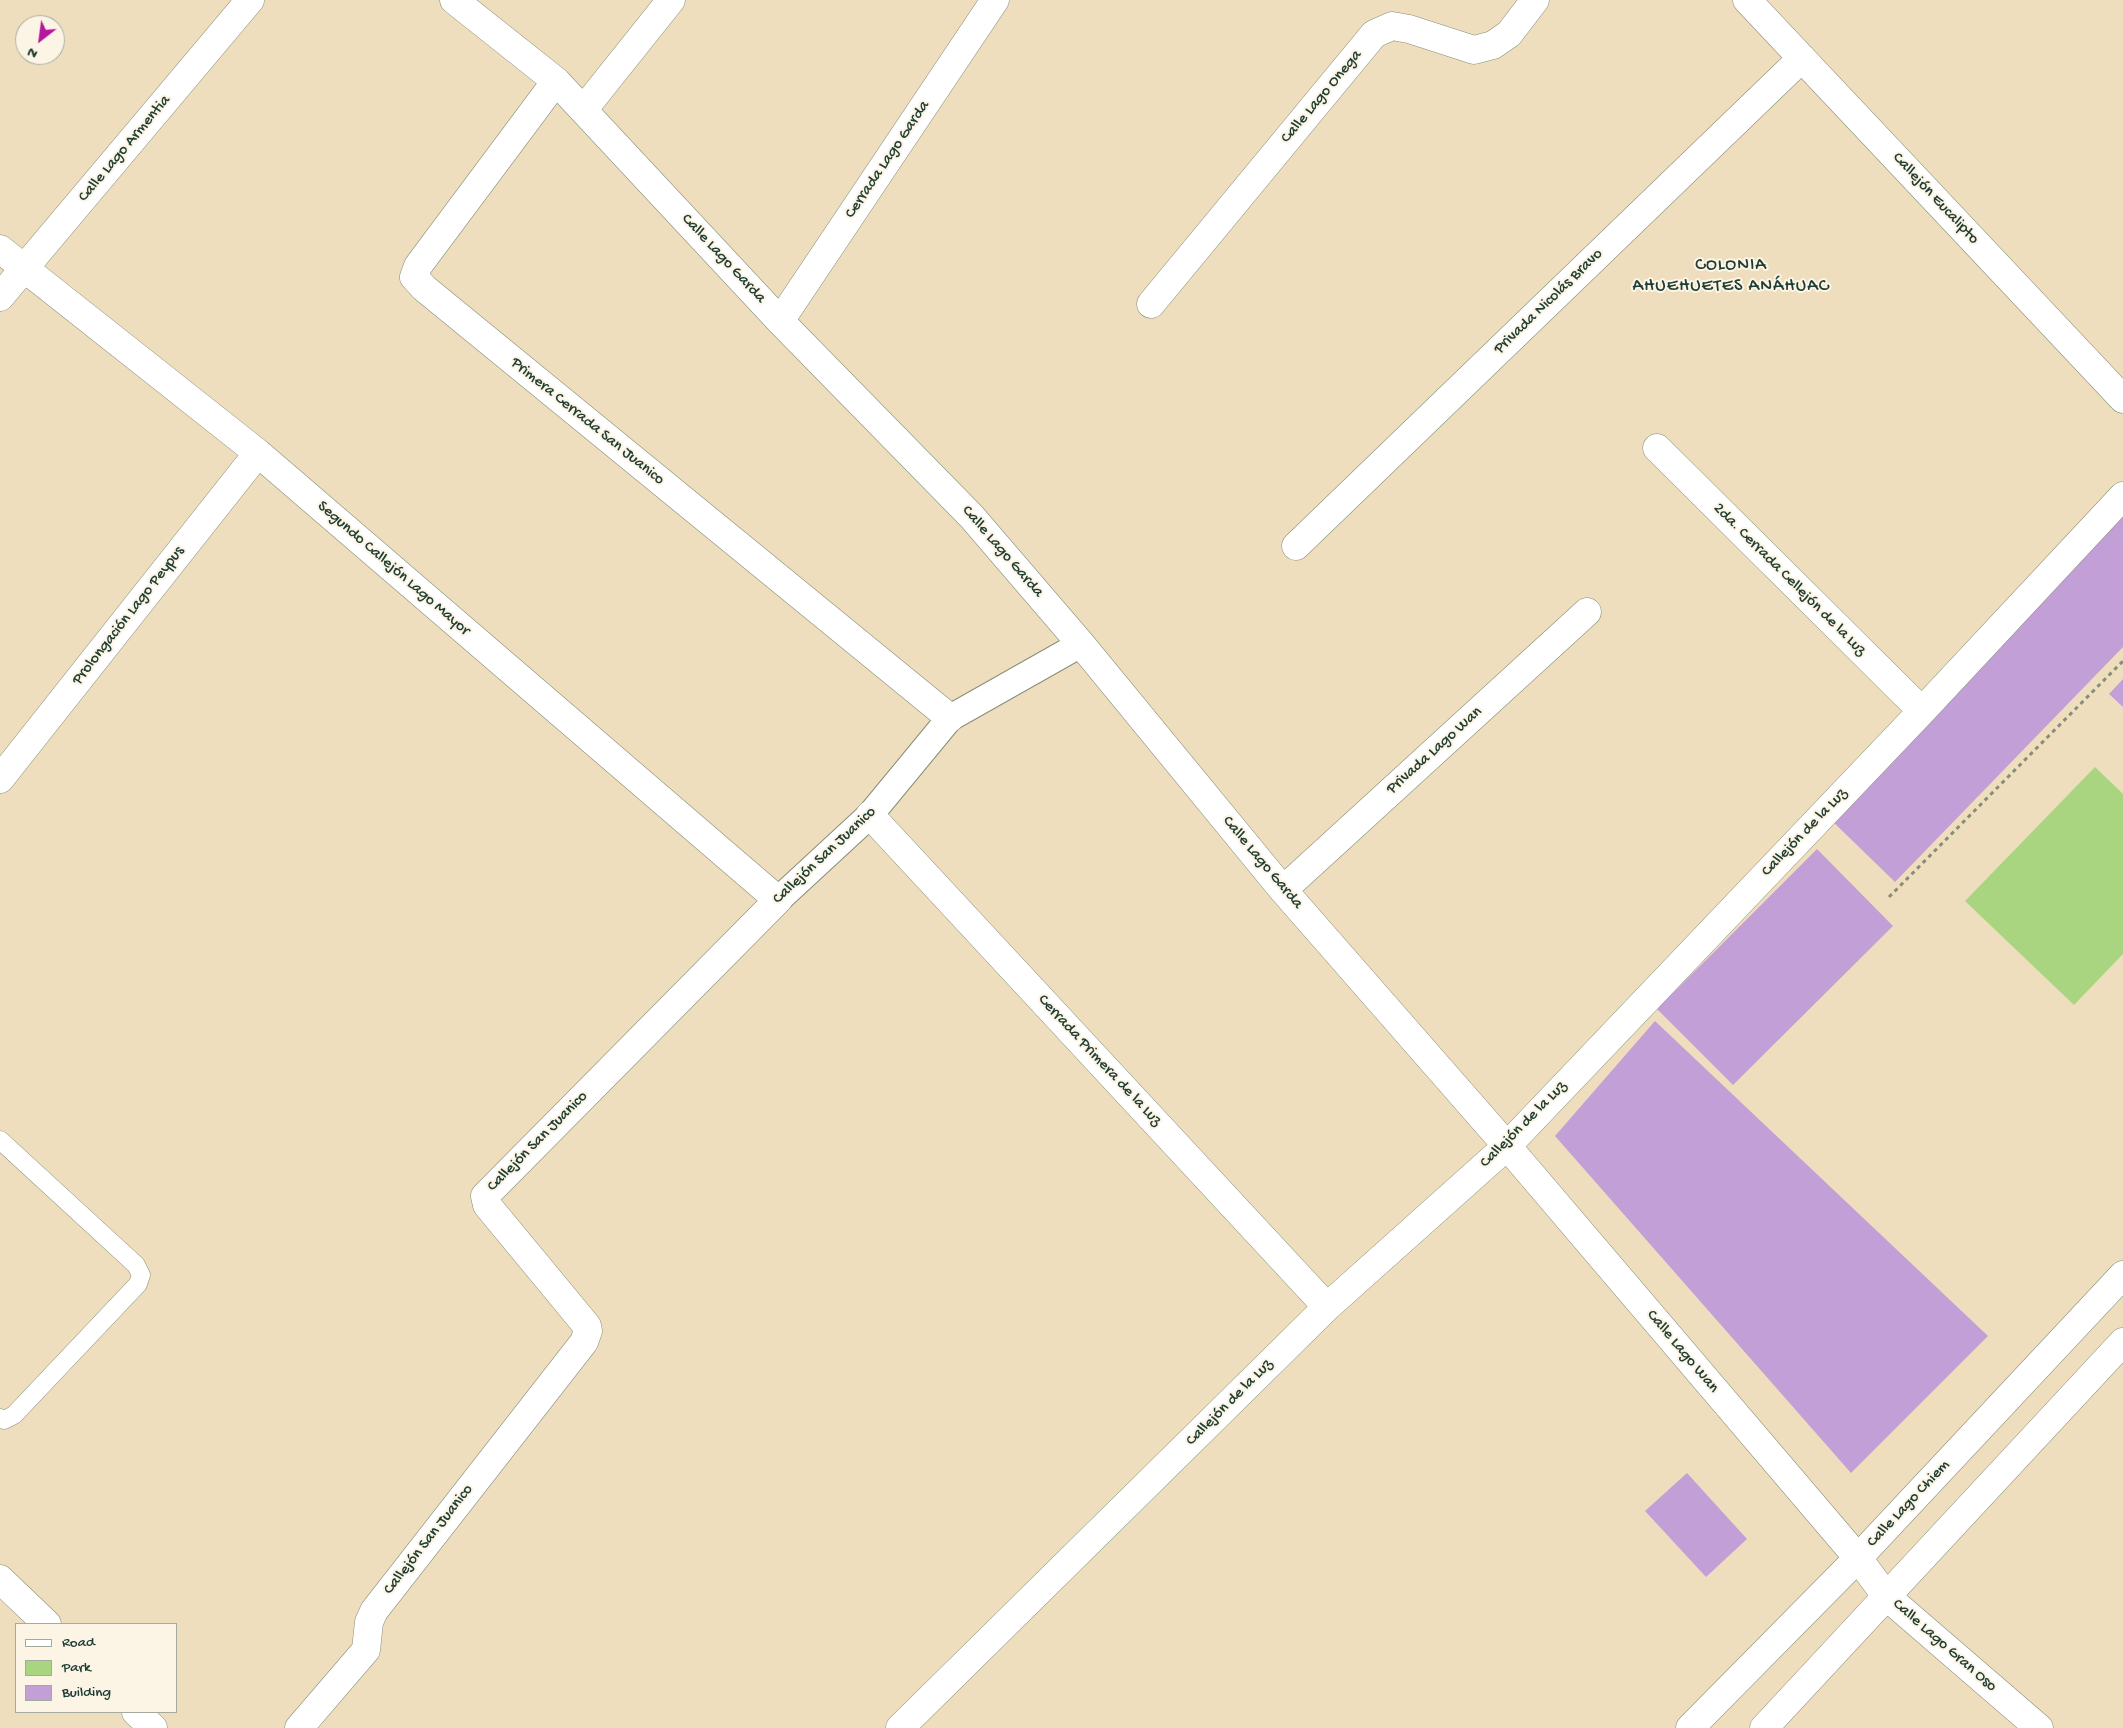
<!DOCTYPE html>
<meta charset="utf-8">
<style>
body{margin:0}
#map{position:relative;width:2123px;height:1728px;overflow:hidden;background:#eedebd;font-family:"Gochi Hand",sans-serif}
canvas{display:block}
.legend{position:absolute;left:15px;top:1623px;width:162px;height:90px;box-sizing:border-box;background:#fcf5e5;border:1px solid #a4ab9e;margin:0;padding:6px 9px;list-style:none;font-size:15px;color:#1f3d34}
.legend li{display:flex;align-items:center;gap:10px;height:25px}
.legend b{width:25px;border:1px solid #a4ab9e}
.north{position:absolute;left:15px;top:15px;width:50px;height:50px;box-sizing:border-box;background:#fcf5e5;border:1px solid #a4ab9e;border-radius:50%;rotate:210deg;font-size:14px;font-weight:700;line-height:20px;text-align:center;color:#1f3d34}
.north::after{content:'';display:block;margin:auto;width:18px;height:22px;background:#b5179e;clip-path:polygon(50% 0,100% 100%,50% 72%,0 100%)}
</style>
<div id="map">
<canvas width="2123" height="1728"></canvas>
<ul class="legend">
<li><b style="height:6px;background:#fff"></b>Road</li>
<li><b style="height:14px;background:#a9d480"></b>Park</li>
<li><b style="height:14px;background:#c39fd8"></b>Building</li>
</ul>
<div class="north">N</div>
</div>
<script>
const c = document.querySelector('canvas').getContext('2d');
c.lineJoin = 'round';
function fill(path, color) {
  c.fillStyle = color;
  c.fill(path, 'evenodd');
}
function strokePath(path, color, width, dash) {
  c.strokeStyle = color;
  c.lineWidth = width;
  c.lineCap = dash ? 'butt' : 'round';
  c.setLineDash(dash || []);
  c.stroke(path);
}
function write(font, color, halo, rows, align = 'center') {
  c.font = font + ' "Gochi Hand",sans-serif';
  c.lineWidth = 4;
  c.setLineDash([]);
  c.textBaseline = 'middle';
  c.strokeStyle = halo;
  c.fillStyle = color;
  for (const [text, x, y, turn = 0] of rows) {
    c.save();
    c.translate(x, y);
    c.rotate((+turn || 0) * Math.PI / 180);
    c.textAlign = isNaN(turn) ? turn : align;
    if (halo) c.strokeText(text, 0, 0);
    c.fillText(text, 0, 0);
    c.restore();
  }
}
fill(new Path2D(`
 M2095,767L2123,794V954L2074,1005L1965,901Z`), '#a9d480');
fill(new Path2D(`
 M2123,510V647L1895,882L1827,816Z
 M2123,679V707L2109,694Z
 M1817,849L1893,926L1733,1085L1657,1009Z
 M1655,1021L1988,1336L1851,1473L1555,1136Z
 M1687,1473L1747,1539L1706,1577L1645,1511Z`), '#c39fd8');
const service = new Path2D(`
 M0,1140L136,1265L141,1275L138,1284L14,1415L4,1420L0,1418`);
const pedestrian = new Path2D(`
 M778,900L870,815L950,718L1081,644`);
const minor = new Path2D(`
 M454,0L556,81L780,321L972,517L1081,644L1283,890L1507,1146L1858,1558L1886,1596L2039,1728
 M1747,0L2123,399
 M556,81L418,266L414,277L424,288L950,718
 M584,109L671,0
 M0,249L258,453L778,900L485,1196L487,1205L587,1326L588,1331L584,1342L374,1611L369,1622L366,1650L299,1728
 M0,297L250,0
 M1151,304L1374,34L1392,26L1409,29L1474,50L1493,45L1509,34L1535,0
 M780,321L995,0
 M1657,448L1922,711
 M1296,546L1802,58
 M0,779L258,453
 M870,815L1327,1307
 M1283,890L1587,612
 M900,1728L1327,1307L1507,1146L1922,711L2123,496`);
const tertiary = new Path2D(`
 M0,1579L47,1624
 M136,1712L153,1728
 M1690,1728L1858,1558L2123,1275
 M1764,1728L2123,1342`);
strokePath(service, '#868e78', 19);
strokePath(pedestrian, '#868e78', 28);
strokePath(minor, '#868e78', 29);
strokePath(tertiary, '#868e78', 29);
strokePath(new Path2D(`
 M1889,897L2123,661`), '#868e78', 3, [4, 4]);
strokePath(service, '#fff', 18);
strokePath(pedestrian, '#fff', 26);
strokePath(minor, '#fff', 28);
strokePath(tertiary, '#fff', 28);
write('16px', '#1f3d34', '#fcf5e5', [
 ["Calle Lago Onega",1322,97,-50],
 ["Calle Lago Armentia",125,149,-50],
 ["Cerrada Lago Garda",888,160,-56],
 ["Callejón Eucalipto",1935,199,47],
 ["Calle Lago Garda",723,259,47],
 ["Privada Nicolás Bravo",1549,302,-44],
 ["Primera Cerrada San Juanico",587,422,39],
 ["Calle Lago Garda",1002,552,49],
 ["Segundo Callejón Lago Mayor",393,569,41],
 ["2da. Cerrada Cellejón de la Luz",1789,580,45],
 ["Prolongación Lago Peypus",129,616,-52],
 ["Privada Lago Wan",1435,751,-42],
 ["Callejón de la Luz",1805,833,-46],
 ["Callejón San Juanico",825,856,-43],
 ["Calle Lago Garda",1262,863,50],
 ["Cerrada Primera de la Luz",1099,1061,47],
 ["Callejón de la Luz",1524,1125,-45],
 ["Callejón San Juanico",538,1142,-45],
 ["Calle Lago Wan",1682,1352,50],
 ["Callejón de la Luz",1230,1403,-45],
 ["Calle Lago Chiem",1909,1504,-47],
 ["Callejón San Juanico",429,1540,-52],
 ["Calle Lago Gran Oso",1944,1646,41]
]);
c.letterSpacing = '1px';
write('18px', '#1f3d34', '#fcf5e5', [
 ["COLONIA",1731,266],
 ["AHUEHUETES ANÁHUAC",1731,287]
]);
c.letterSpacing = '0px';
</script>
